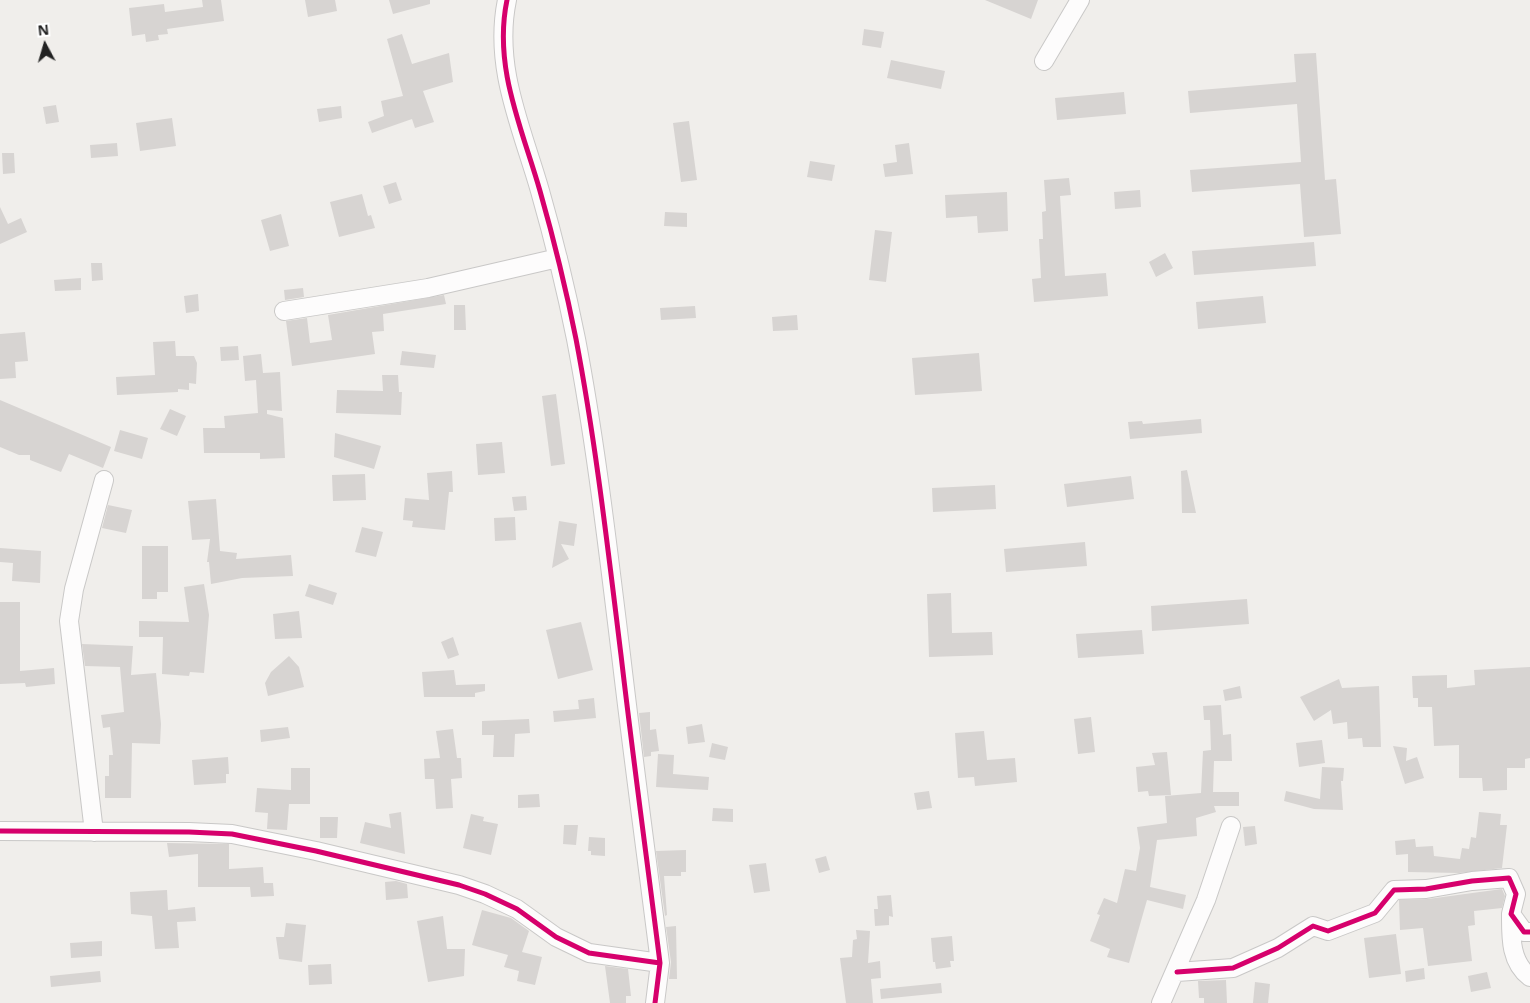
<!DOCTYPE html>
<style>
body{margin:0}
#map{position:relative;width:1530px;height:1003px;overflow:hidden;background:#f0eeeb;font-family:"Noto Sans",sans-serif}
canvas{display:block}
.north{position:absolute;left:20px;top:20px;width:50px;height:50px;-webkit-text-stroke:4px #fff;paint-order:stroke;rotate:354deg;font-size:14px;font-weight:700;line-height:20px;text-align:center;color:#222}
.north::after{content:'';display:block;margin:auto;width:18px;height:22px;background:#222;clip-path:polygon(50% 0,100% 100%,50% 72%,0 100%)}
</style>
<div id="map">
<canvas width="1530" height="1003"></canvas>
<div class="north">N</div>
</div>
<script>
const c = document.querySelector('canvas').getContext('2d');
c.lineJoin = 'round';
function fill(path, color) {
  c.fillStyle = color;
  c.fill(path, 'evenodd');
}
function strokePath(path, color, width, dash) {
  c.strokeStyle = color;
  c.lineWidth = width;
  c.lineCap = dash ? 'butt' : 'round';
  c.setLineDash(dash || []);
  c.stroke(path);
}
fill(new Path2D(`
 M202,0H221L224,21L167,29L168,34L158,35L159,40L146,42L145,34L132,36L129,8L164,4L165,12L203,7Z
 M305,0H335L337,11L308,17Z
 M389,0H430V4L393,14Z
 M985,0H1038L1031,19Z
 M864,29L884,32L881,48L862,45Z
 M402,34L412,64L449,53L453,82L423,91L434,122L415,128L412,119L372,133L368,122L384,116L381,101L403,96L387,39Z
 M1316,53L1325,180L1336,179L1341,234L1304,237L1300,184L1192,192L1190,170L1301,162L1297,104L1190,113L1188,91L1296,82L1294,54Z
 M891,60L945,71L941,89L887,78Z
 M1124,92L1126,114L1057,120L1055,98Z
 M56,105L59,122L46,124L43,107Z
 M341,106L342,118L319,122L317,109Z
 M172,118L176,146L140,151L136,123Z
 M689,121L697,180L681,182L673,123Z
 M117,143L118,156L91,158L90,145Z
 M909,143L913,174L885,177L883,164L897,162L895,145Z
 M2,153H14L15,173L3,174Z
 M810,161L835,165L832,181L807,177Z
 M1069,178L1071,195L1060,196L1065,276L1106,273L1108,296L1034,302L1032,279L1041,278L1039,239H1043L1042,212L1046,211L1044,180Z
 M396,182L402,200L389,204L383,186Z
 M1140,190L1141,207L1115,209L1114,192Z
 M1007,192L1008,231L978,233L977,216L946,218L945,195Z
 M362,194L368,216L371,215L375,228L339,237L330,202Z
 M0,207L8,224L21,218L27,232L0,244Z
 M665,212L687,213V227L664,226Z
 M281,214L289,246L270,251L261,220Z
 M875,230L892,232L886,282L869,280Z
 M1314,242L1316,266L1194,275L1192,251Z
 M1165,253L1173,268L1156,277L1149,262Z
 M91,263H102L103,280L92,281Z
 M81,278V290L55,291L54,280Z
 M303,288L304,297L285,300L284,290Z
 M198,294L199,311L186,313L184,296Z
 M444,295L446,304L383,314L384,331L372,332L375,354L292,366L286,321L307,318L310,343L332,340L328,315Z
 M1263,296L1266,323L1198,329L1196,302Z
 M454,305H465L466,330H454Z
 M695,306L696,318L661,320L660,308Z
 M797,315L798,330L773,331L772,317Z
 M25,332L28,361L15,362L16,378L0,379V334Z
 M175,341L176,356H194L197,363L196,384L189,383V390L178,389V392L117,395L116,377L155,375L153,342Z
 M238,346L239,360L221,361L220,347Z
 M402,351L436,355L434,368L400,365Z
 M979,353L982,391L915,395L912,358Z
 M261,354L263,373L280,372L282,411L267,410V414L283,418L285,458L260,459V453H204L203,428H225L224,416L258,413L256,380L245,381L243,356Z
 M382,375H398L399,392H402L401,415L336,413L337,390L383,391Z
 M556,394L565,464L551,466L542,396Z
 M0,400L111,447L103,468L69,454L61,472L30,460V455H19L0,447Z
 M170,409L186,416L177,436L160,429Z
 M1201,419L1202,433L1130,439L1128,422L1142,421L1143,424Z
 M120,430L148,438L142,459L114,451Z
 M335,433L381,446L374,469L334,457Z
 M502,442L505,473L478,475L476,444Z
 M1187,470L1196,513H1182L1181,471Z
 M452,471L453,492H449L445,530L412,527L413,521L403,520L405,498L429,500L427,473Z
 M365,474L366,500L333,501L332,475Z
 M1131,476L1134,499L1067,507L1064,484Z
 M995,485L996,509L933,512L932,488Z
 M526,496L527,510L514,511L512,497Z
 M216,499L220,551L237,553L236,559L291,555L293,576L242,578L211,584L209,562H207L210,539L192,540L188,501Z
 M108,505L132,510L126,533L102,528Z
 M515,517L516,540L495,541L494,518Z
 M559,521L577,524L574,546L561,544L569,559L552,568Z
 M362,527L383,532L376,557L355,552Z
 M1085,542L1087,566L1006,572L1004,549Z
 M142,546H168V592H157V599H142Z
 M0,548L41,551L40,583L12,581L13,563L0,562Z
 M204,584L209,615L204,673L190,672L189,676L162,674L163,637H139V621L189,622L184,587Z
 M309,584L337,593L333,605L305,596Z
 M951,593L952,633L992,632L993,655L929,657L927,594Z
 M1247,599L1249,624L1152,631L1151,606Z
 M0,602H20V671L54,668L55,684L26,687L25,683L0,684Z
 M299,611L302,638L275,639L273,614Z
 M581,622L593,670L558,679L546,630Z
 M1142,630L1144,654L1078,658L1076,634Z
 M453,637L459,655L448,659L441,642Z
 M82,644L133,646L131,675L156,673L161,724L160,744L132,743L131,798H105V776H109V755H113L110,727L103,728L101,715L124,712L120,667L85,666Z
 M289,656L299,667L304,687L268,696L265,683L271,672Z
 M1530,667V758L1525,759V768H1507V790L1483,791L1482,778H1459V745L1434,746L1432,707H1418V698H1413L1412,676L1447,675V688L1475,685L1474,670Z
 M454,670L456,685L485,684V691L475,693V697H424L422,672Z
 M1339,679L1342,688L1379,686L1381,747H1363L1362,738L1348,739L1347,722L1333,724L1331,710L1314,721L1300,697Z
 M1240,686L1242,698L1225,701L1223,690Z
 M594,698L596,718L554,722L553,711L579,709L578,700Z
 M1221,705L1223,735L1231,734L1232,761H1214L1213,792H1239V806H1214L1216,812L1196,818L1197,836L1157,840L1150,887L1186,895L1183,909L1147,900L1129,963L1107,957L1110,949L1090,941L1100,915L1097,914L1104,898L1117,903L1125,869L1136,871L1140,848L1137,827L1167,823L1165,796L1201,793L1203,751L1211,750L1210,720H1204L1203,706Z
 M650,712V730L656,729L659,751L651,752V756L644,757L639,713Z
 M1091,717L1095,752L1078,754L1074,719Z
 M529,719L530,733L515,734L514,757H493L494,735H482V721Z
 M702,724L705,742L688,744L686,727Z
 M288,727L290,738L261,742L260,730Z
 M453,729L457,758H461L462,778L451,779L453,808L436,809L434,779H425L424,759L440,758L436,731Z
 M984,731L987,760L1015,758L1017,782L975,786L974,777L958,778L955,733Z
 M1322,740L1325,763L1299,767L1296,743Z
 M712,743L728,747L725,760L709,757Z
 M1393,746L1407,748L1406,761L1417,757L1424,778L1405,784Z
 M1167,752L1171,795L1149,796L1148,791L1138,792L1136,767L1155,765L1152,753Z
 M658,754L674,755L673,774L709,777L708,790L656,787Z
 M228,757L229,774H226V783L194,785L192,760Z
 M1322,767L1344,768L1343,781H1341L1343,810L1314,809L1284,801L1286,791L1320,799Z
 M291,768H310V804H289L287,830L267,829L268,813L255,812L257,788L291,790Z
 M929,791L932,808L917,810L914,793Z
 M539,794L540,807L518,808V795Z
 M713,808L733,809V822L712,821Z
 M401,812L405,854L360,843L365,822L391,828L389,814Z
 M1479,812L1501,814L1500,825H1507L1502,868L1459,873L1408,872V854L1396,855L1395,841L1415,839L1416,847L1433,846L1434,856L1460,859L1462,848L1469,849L1471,837L1476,838Z
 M471,814L484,817L483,821L498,824L491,855L463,848Z
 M320,817H338L337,838H320Z
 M564,825H578L576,845L563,844Z
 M1255,826L1257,844L1245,846L1243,827Z
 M589,837L605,838V856L591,855V851H588Z
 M167,843L229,844V869L263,867L264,883H273L274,896L251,897L250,887H198V854L169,857Z
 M686,850V872H681V876H664L667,915L665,916L656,851Z
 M826,856L830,870L819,873L815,859Z
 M766,863L770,891L754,893L749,865Z
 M396,881L407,884L408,898L386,900L385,882Z
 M1502,889L1505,896L1502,908L1474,911L1475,925L1468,926L1472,961L1428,966L1423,928L1400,930L1399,900L1428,899Z
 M167,890L168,910L195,907L196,921L177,922L179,948L155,949L152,916L131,914L130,892Z
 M891,895L893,917L889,916V925L875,926L874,909H878L877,896Z
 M482,910L511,918L529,931L522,952L542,957L535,985L517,981L519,971L504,967L508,955L472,945Z
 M443,916L447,949H465L464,976L428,982L417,921Z
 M286,923L306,925L302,962L279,959L276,937H284Z
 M676,926L677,979H669L671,962L666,927Z
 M856,930L870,931L868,963L880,961L881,978L871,979L873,1003H846L840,958L852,957L853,940L857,939Z
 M1396,934L1401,974L1369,978L1364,938Z
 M952,936L954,961H950L951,967L936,969L935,962H933L931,938Z
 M102,941V956L71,958L70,943Z
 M331,964L332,984L309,985L308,965Z
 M605,966L628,969L631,996H626V1003H610Z
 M1424,968L1425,979L1406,982L1405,971Z
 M100,971L101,982L51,987L50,976Z
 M1487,972L1491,988L1471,992L1468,976Z
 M1226,980L1227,1003H1204V998H1199L1198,981Z
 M1255,982L1270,984L1268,1003H1253Z
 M941,983L942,993L881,999L880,989Z`), '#d7d4d2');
const minor = new Path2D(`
 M507,0C493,67 522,128 540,191C554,240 566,289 576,339C596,444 608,550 621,655C633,758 647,860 660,963L655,1003
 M1044,61L1080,0
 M284,311L428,288L558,258
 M0,831L189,832L232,834L316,851L459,885L485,894L517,909L556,937L589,953L660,963
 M94,832L69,621L74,589L104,480
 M1511,914C1511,937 1510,962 1530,977
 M1177,972L1233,968L1278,948L1313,926L1328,931L1375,913L1394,890L1426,889L1472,881L1509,878L1516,894L1511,914L1524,932H1530
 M1161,1003L1206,900L1231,826`);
strokePath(minor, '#c9c8c7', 20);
strokePath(minor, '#fdfcfc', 18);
strokePath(new Path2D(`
 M507,0C493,67 522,128 540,191C554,240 566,289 576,339C596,444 608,550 621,655C633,758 647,860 660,963L655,1003
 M0,831L189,832L232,834L316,851L459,885L485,894L517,909L556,937L589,953L660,963
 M1177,972L1233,968L1278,948L1313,926L1328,931L1375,913L1394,890L1426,889L1472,881L1509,878L1516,894L1511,914L1524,932H1530`), '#d6006c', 5);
</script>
